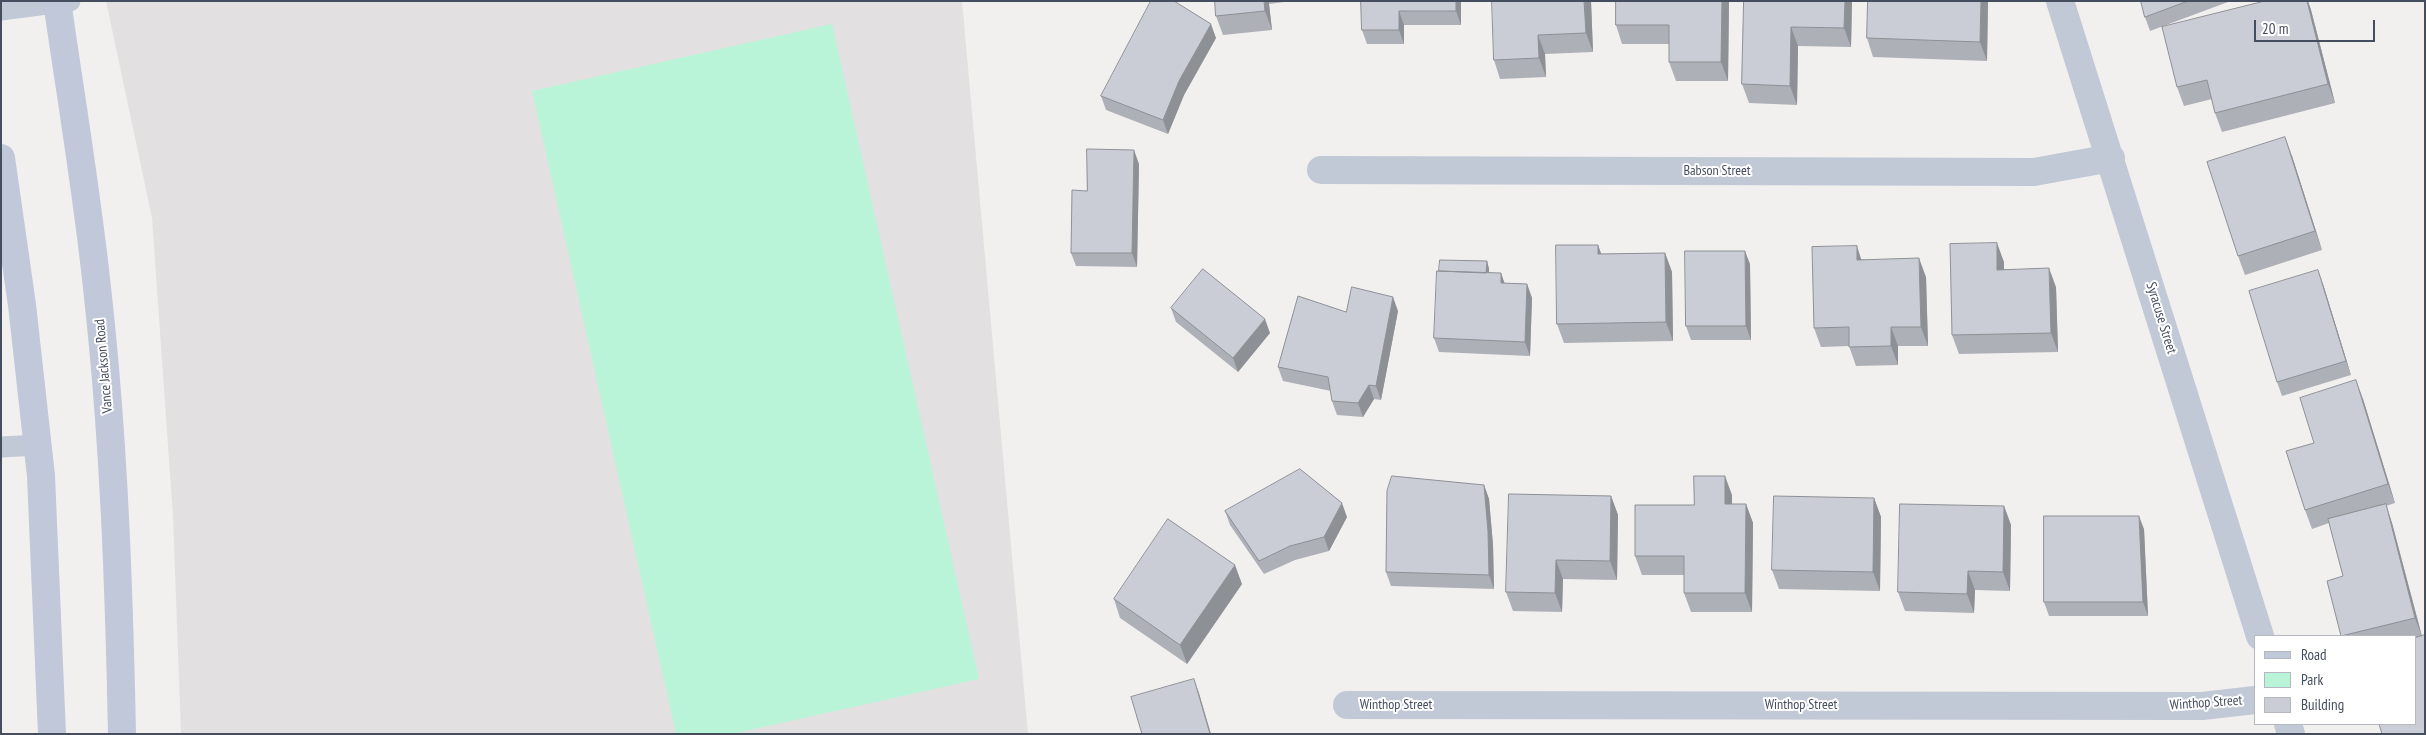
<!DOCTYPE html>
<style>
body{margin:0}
#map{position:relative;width:2426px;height:735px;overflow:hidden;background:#f2efef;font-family:"PT Sans Narrow",sans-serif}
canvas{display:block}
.frame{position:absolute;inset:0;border:2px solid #454e5f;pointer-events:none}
.legend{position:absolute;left:2254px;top:635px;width:162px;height:90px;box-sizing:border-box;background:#fff;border:1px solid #b5b8bf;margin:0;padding:6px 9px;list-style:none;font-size:15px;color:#454e5f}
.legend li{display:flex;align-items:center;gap:10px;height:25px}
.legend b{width:25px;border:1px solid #b5b8bf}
.scale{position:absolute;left:2254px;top:20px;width:121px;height:22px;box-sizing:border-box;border:2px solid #454e5f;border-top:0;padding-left:6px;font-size:15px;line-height:18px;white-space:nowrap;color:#454e5f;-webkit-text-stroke:4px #fff;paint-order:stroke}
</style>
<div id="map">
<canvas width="2426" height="735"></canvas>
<div class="frame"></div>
<ul class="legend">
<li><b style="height:6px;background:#c0c8da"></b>Road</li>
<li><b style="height:14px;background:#b9f4d9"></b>Park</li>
<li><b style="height:14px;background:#cacdd5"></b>Building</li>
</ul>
<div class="scale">20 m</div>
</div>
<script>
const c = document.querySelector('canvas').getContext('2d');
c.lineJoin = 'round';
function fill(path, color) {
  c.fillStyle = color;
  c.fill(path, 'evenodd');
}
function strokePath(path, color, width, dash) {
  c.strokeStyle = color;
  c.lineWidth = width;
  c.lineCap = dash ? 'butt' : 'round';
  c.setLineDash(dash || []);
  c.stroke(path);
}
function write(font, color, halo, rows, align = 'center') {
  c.font = font + ' "PT Sans Narrow",sans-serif';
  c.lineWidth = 4;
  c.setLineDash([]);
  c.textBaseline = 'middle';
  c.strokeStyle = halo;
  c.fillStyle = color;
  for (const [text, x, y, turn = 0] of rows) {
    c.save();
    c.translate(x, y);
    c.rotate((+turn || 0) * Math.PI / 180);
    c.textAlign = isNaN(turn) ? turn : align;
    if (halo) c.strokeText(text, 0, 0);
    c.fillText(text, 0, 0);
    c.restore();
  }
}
fill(new Path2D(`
 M106,1H962L1028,734H181L173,517L152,218Z`), '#e3e0e1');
fill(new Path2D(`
 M832,24L979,679L732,734H676L532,91Z`), '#b9f4d9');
strokePath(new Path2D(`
 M1,10L70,1
 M1,447L38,445`), '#c1c8d6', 21);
strokePath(new Path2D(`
 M2060,1L2260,636
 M1321,170L2034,172L2111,158
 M1347,705L2202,706L2255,700
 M2288,724L2291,734`), '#c1c8d6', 28);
strokePath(new Path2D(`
 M57,1C71,99 88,198 98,297C114,442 119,588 122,734
 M1,158L22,305L41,476L52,734`), '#c0c8da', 28);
fill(new Path2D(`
 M1215,1H1292L1269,4L1272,30L1223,35L1216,16Z
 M1361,1H1461V25H1404V44H1367L1362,30Z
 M1591,1L1593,52L1545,54L1546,77L1500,79L1494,60Z
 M1729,1L1728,81H1676L1669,62V44H1622L1616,25Z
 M1744,1H1852L1851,47L1798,46L1797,105L1749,103L1742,84Z
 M1868,1H1988L1987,61L1873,57L1867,38Z
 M2141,1H2228V2L2150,31L2145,17Z
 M2307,1H2308L2311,10L2335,103L2222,132L2215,113L2212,99L2184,106L2177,87Z
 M1216,38L1184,95L1168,134L1106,110L1101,96Z
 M2292,156L2322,250L2245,275L2238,256Z
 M1139,164L1137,267L1076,266L1071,253L1087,191Z
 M1598,245L1601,254L1665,253L1672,272L1673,341L1564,343L1557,324Z
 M1861,259L1926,277L1928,346H1898V365L1856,366L1849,346L1821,347L1814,328Z
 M1487,261L1489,269V273H1501L1504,283L1527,284L1532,298L1530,356L1439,352L1434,338L1439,271Z
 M2004,262V269L2056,287L2058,352L1959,354L1952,335Z
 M1750,264L1751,340H1691L1686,326Z
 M2323,284L2351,375L2282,396L2277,382Z
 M1171,308L1270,333L1238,372L1176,322Z
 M1398,311L1381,400L1374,399L1363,417L1337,415L1332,401L1331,391L1283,381L1278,367L1346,312Z
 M2363,399L2395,503L2386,506L2392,523L2422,636L2415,724V636H2341L2343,576L2329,523L2312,529L2305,510L2314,443Z
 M1484,485L1489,499L1493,545L1494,589L1391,586L1386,572Z
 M1732,495V504H1746L1753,523L1752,612H1691L1684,593V575H1642L1635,556L1694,505Z
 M1611,496L1618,515L1617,580L1563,579L1562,612L1513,611L1506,592Z
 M1874,498L1881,517L1880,591L1779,589L1772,570Z
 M2004,506L2011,525L2010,591L1975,590L1974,613L1905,611L1898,592Z
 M1225,511L1347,517L1329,551L1295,560L1264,574L1230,525Z
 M2144,529L2148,616H2049L2044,602Z
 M1242,584L1187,664L1120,618L1114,599Z`), '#aeb0b7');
fill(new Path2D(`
 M1264,1H1269V4L1272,30L1265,11Z
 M1456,1H1461V25L1456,11Z
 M1584,1H1591L1593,52L1586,33Z
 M1722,1H1729L1728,81L1721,62Z
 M1845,1H1852L1851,47L1844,28Z
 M1981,1H1988L1987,61L1980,42Z
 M2307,1H2308L2311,10L2335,103L2328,84Z
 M1399,11L1404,25V44L1399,30Z
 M1211,24L1216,38L1184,95L1168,134L1163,120L1179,81Z
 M1791,27L1798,46L1797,105L1790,86Z
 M1538,35L1545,54L1546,77L1539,58Z
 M2285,137L2292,156L2322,250L2315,231Z
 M1134,150L1139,164L1137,267L1132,253Z
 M1997,243L2004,262V289L1997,270Z
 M1598,245L1605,264L1598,254Z
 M1857,246L1863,265L1857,260Z
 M1745,251L1750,264L1751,340L1746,326Z
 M1665,253L1672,272L1673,341L1666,322Z
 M1919,258L1926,277L1928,346L1921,327Z
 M1487,261L1489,269V284L1486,276Z
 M2049,268L2056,287L2058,352L2051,333Z
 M2318,270L2323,284L2351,375L2346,361Z
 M1501,273L1506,287L1501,283Z
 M1527,284L1532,298L1530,356L1525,342Z
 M1393,297L1398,311L1381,400L1376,386Z
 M1265,319L1270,333L1238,372L1233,358Z
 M1891,327L1898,346V365L1891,346Z
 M2356,380L2363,399L2395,503L2388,484Z
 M1369,385L1374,399L1363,417L1358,403Z
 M1725,476L1732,495V523L1725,504Z
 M1484,485L1489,499L1493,545L1494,589L1489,575Z
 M1611,496L1618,515L1617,580L1610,561Z
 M1874,498L1881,517L1880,591L1873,572Z
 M1342,503L1347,517L1329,551L1324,537Z
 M1746,504L1753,523L1752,612L1745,593Z
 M2386,504L2392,523L2422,637L2415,618Z
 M2004,506L2011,525L2010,591L2003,572Z
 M2139,516L2144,529L2148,616L2143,602Z
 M1556,560L1563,579L1562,612L1555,593Z
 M1235,565L1242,584L1187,664L1180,645Z
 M1968,571L1975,590L1974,613L1967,594Z
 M1194,679L1199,693L1211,734H1210Z`), '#8d9095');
const building = new Path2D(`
 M1151,1H1174L1211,24L1179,81L1163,120L1101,96Z
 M1215,1H1264L1265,11L1216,16Z
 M1361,1H1456V11H1399V30H1362Z
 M1492,1H1584L1586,33L1538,35L1539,58L1494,60Z
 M1616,1H1722L1721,62H1669V25H1616Z
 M1744,1H1845L1844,28L1791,27L1790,86L1742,84Z
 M1868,1H1981L1980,42L1867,38Z
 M2141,1H2188L2145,17Z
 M2265,1H2307L2328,84L2215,113L2207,80L2177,87L2162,27Z
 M2285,137L2315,231L2238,256L2207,162Z
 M1087,149L1134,150L1132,253H1071L1072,190L1087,191Z
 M1997,243V270L2049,268L2051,333L1952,335L1950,244Z
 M1556,245H1598V254L1665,253L1666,322L1557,324Z
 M1857,246V260L1919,258L1921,327H1891V346L1849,347V327L1814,328L1812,247Z
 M1685,251H1745L1746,326H1686Z
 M1440,260L1487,261L1486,273L1439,271Z
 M1203,269L1265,319L1233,358L1171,308Z
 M2318,270L2346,361L2277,382L2249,291Z
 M1437,271L1501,273V283L1527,284L1525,342L1434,338Z
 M1352,287L1393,297L1376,386L1369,385L1358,403L1332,401L1328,377L1278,367L1298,296L1346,312Z
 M2356,380L2388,484L2305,510L2286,451L2314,443L2300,398Z
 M1300,469L1342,503L1324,537L1290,546L1259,561L1225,511Z
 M1392,476L1484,485L1488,531L1489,575L1386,572L1387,491Z
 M1694,476H1725V504H1746L1745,593H1684V556H1635V505H1694Z
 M1509,494L1611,496L1610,561L1556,560L1555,593L1506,592Z
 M1774,496L1874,498L1873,572L1772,570Z
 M1900,504L2004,506L2003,572L1968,571L1967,594L1898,592Z
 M2386,504L2415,618L2341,636L2327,581L2343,576L2328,519Z
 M2044,516H2139L2143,602H2044Z
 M1168,519L1235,565L1180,645L1114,599Z
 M2425,635V734H2382L2379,724H2415V638Z
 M1194,679L1210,734H1142L1131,697Z`);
fill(building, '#cacdd5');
strokePath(building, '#8d9095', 1);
write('14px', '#454e5f', '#fff', [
 ["Babson Street",1717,171],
 ["Syracuse Street",2161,318,73],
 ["Vance Jackson Road",104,366,-95],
 ["Winthop Street",2206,703,-4],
 ["Winthop Street",1396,705],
 ["Winthop Street",1801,705]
]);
</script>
